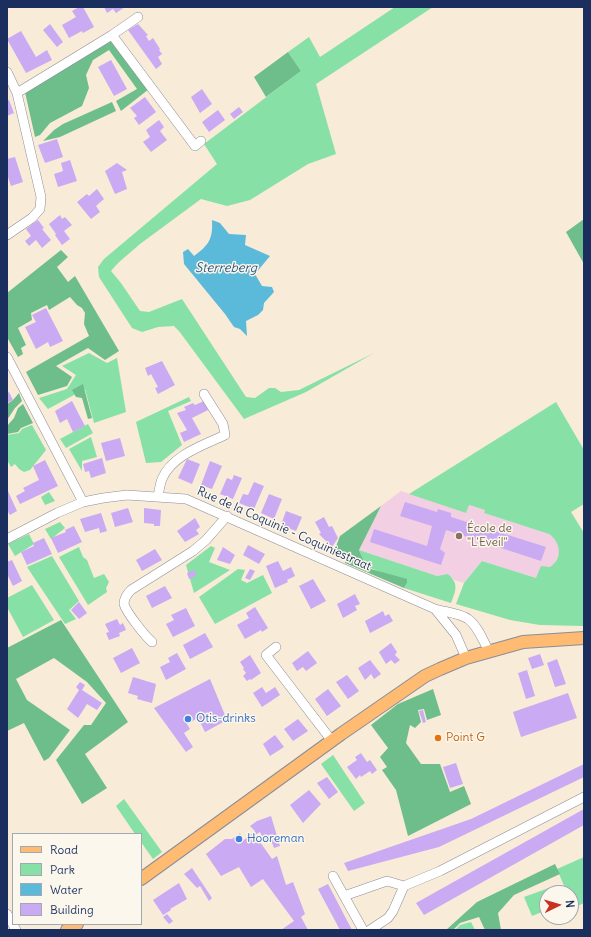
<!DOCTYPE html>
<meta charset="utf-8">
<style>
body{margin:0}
#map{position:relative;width:591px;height:937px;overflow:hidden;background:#f8ebd7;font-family:Delius,sans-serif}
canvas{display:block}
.frame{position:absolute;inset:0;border:8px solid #1b2f5e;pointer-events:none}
.legend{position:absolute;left:12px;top:833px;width:130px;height:92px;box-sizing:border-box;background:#fbf7ec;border:1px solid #a1a7b3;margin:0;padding:5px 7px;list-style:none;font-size:12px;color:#1b2f5e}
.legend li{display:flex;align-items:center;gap:8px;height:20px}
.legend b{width:20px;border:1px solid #a1a7b3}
.north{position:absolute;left:539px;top:885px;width:40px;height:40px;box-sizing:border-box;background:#fbf7ec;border:1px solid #a1a7b3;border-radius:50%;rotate:85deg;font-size:11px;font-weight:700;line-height:16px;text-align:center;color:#1b2f5e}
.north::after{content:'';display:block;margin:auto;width:14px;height:18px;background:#c8321e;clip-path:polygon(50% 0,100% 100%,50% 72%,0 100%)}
</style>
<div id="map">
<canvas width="591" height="937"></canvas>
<div class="frame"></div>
<ul class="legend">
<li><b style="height:5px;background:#ffbb71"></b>Road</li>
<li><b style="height:11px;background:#87e0a5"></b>Park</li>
<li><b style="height:11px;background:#5bbad9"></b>Water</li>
<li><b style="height:11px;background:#caaaf2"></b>Building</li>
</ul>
<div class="north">N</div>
</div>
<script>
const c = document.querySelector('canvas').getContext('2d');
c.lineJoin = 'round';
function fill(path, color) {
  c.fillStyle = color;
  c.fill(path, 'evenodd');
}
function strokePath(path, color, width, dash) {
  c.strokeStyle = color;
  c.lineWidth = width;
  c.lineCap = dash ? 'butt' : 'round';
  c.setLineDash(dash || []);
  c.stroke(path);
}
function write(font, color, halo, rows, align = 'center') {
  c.font = font + ' Delius,sans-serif';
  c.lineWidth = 3;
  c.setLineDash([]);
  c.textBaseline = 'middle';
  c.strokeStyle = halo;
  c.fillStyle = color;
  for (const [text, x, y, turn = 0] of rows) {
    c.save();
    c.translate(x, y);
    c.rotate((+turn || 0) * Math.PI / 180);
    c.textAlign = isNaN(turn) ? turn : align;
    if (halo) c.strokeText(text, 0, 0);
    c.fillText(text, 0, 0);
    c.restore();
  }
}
fill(new Path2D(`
 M401,491L466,513L468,505L485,510L484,513L549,534L557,541L559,547V555L553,566L550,567H547L536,578L482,561L464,583L454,580L448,574L437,576L359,550L381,506Z`), '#f2cfe2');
fill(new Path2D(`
 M395,7H433L316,84L336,154L308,164L250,200L227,206L201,199L140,244L118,263L111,271L121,283L140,311L149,312L182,299L246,397L255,398L269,388H275L281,392L299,390L374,353L306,392L244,419L179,331L174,326L158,327L142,332L132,328L99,277L98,267L104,259L217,164L204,144L301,71L288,52L309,37L320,57Z
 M89,353L107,363L117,358L126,412L94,423L85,389L48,409L39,398L67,389L76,375L62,366Z
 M189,397L191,401L168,411L182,445L161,462L146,463L136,422Z
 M556,402L584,450V504L571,512L584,533V626L540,625L510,620L456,604L464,583L482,561L536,578L541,566L550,567C563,559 561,542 549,534L484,513L485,510L469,505L466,513L409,494Z
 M88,424L93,433L66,448L60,439Z
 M32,425L46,450L30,470L24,472L19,469L15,464L11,467L7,460V435L19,433L22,429Z
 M91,437L97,457L82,461V471L69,449Z
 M49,492L55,501L45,505L41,497Z
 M60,522L65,528L51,539L45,529Z
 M29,534L34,544L15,556L8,544Z
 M211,546L215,548L209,562L230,570L194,593L186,565Z
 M79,547L83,557L87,560L94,578L104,574L109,582L106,588L107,592L88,605L59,557Z
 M359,550L437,576L448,574C459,584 456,590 451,603L404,588L407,583L366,566Z
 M52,556L79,601L69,610L76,619L65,624L27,567Z
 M238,569L245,570L241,580L247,583L263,575L272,593L215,624L199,597Z
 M32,585L54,620L23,637L7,607V598Z
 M333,755L365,803L354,811L321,764Z
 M124,799L162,852L153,859L141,842V834H135L116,806Z
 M584,857V903L571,909V893H567L557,869Z
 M557,885L560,893H547V910L532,916L524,897Z
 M471,922L475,930H455L460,925Z`), '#87e0a5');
fill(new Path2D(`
 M112,39L149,89L121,111L116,101L137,89L109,50L93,60L86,75L89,88L82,106L50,123L40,135L35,137L25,92Z
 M288,52L301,71L266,97L254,77Z
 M112,102L116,111L60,137L43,141L54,130L63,124Z
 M584,219V264L566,232Z
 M61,250L68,257L57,267L68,282L75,276L119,351L105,360L88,348L56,366L72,377L67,386L38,395L26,372L89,336L84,324L85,313L82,308L77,305L70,297L49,310L47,305L31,313L32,320L18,328L26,345L21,348L23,354L18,357L7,337V310L8,309L7,306V293Z
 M83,384L92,418L88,419L82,398L76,397L72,390Z
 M19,393L22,401L15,408L7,420V404L13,400Z
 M23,404L33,423L21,428L18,432L7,434V426L14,418L18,408Z
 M381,506L359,550L366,566L371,569L407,579V583L404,588L345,563L347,557L335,549L340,536Z
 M61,620L128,722L85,754L107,788L82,804L56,760L84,725H91L106,703L87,682L54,658L16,679L27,700L70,730L49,758L44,761L24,723L7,731V648Z
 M433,689L441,715L427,720L424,709L418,710L421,722L415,728L410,725L406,743L421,764H440L450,792L464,786L471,804L408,836L396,790L382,770L387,767L380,757L388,748L371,725L398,704Z
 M555,864L560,874L514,895L498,913L501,930H485L479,917L460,923L453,930H446L477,902Z`), '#6dbe8a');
fill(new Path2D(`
 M212,220L220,223L229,234L246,235L245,245L270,256L255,274L262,286L272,287L274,292L264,303L263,310L258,315L246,321L247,336L240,329L234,327L225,314L184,264L183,252L188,249L194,256C209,245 213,239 212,220Z`), '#5bbad9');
fill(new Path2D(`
 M79,7H83L94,27L83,33L82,31L69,38L62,25L76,17L72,11Z
 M104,7H125L116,13L113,9L107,13Z
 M50,24L63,42L57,47L43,30Z
 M138,24L148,35L146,36L149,41L153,38L160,49L159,50L162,54L158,57L162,64L156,69L128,30Z
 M21,31L36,57L47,50L52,60L26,73L7,39Z
 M111,60L127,89L114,96L98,67Z
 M202,89L212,104L200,113L191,97Z
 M145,97L156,112L139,125L134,118L137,116L130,108Z
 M9,100L14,113L7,116V101Z
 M239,107L243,112L234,119L230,114Z
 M218,110L225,120L209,132L202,122Z
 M159,120L164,127L160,131L167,140L151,152L143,142L150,137L146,130Z
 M57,139L63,157L45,163L38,145Z
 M15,157L23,182L11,186L7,174V159Z
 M70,160L77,181L58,187L54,174L63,171L61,163Z
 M117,163L127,170L122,172L127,189L115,194L105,171Z
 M97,189L104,199L96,206L100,212L91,219L77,202L87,194L89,196Z
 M60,215L62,219L65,217L72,225L64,231L70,239L62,245L55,235L56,234L49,224Z
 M38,220L44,228L42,229L51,240L42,248L36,240L29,246L25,241L31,236L26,229Z
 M46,308L63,341L50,347L48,342L36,349L25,327L36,322L32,315Z
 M162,361L175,385L158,394L155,388L158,387L151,374L148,376L145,368Z
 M9,392L13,400L7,403V393Z
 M72,401L85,426L73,432L67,419L60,423L55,411Z
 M204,401L208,410L192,418L201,434L184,442L180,433L187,430L177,413L186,410L184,407L193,403L195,405Z
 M120,438L125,456L106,461L101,443Z
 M102,458L106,473L91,478L89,471L85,472L83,464Z
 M187,459L200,464L192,484L178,478Z
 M45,460L58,486L20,504L16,496L25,491L23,488L39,480L33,466Z
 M210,461L222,466L212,489L201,485Z
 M234,475L242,478L233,499L220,494L227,478L232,480Z
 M254,482L264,486L254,509L239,503L243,494L248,495Z
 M7,489L17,511L10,515L7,510Z
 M269,494L282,499L274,519L261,513Z
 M405,502L437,512L438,509L451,513V517L546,547L541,561L446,530L440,549L445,553L441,565L370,542L374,529L427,546L432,526L400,516Z
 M128,508L133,522L115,527L111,513Z
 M144,508L161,510L160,526H154V524L144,523Z
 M286,511L302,517L296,531L281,525Z
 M101,513L107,531L100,533L99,528L85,532L80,519Z
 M324,517L329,527L332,526L338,538L332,547L319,534L321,533L315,522Z
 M195,518L200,527L196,530L199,534L185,542L177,531Z
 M74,526L82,542L58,553L51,538L66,532L65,530Z
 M44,538L52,554L27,565L21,552L34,546L33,543Z
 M248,545L265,554L259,564L243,555Z
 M223,547L235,555L230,564L217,560Z
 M155,549L162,560L142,571L136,560Z
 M12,560L22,581L13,586L7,574V562Z
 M278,561L283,571L291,567L295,576L287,580L288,582L275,588L266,566Z
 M250,569L255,571L250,580L245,578Z
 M195,570L196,576L189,579L187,573Z
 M313,579L326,601L311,609L299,586Z
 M165,586L172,598L152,608L146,596Z
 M355,594L360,604L355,606L357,610L343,618L337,604Z
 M79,602L87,613L79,619L71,610Z
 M255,607L268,628L262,632L261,630L245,639L237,625L249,618L246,613Z
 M186,608L195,626L173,637L166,624L174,620L171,615Z
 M383,611L385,616L389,614L393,621L370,633L365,621Z
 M117,619L120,625L123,623L126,630L119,633L120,636L109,640L106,633L109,632L105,624Z
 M205,633L213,647L190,659L183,645Z
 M391,643L397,652L395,655L400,660L395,664L391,660L386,664L379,652Z
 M132,648L140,663L121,673L113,658Z
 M308,651L317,663L306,671L303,667L297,671L292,663Z
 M177,653L186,669L166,680L160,667L170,662L168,658Z
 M540,654L544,665L532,669L528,658Z
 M250,655L261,673L251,680L250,679L247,681L243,676L246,673L243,669L244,668L240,662Z
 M557,659L566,684L555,687L547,663Z
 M370,660L381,674L374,679L371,674L365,680L358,668Z
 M527,670L535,696L526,699L518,673Z
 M347,675L359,691L348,699L336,682Z
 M133,677L156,684L152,703L137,699L138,696L128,693Z
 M210,679L227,720L205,732L198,718L187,724L190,729L184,733L193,747L186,752L154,708Z
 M80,682L85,685L82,690L102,703L97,710L87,704L78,718L67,709L79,690L76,687Z
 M262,687L266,693L275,687L280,695L262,707L253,693Z
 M328,689L341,706L327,716L315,699Z
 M568,693L577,718L521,737L513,712Z
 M423,710L426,722L423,723L419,711Z
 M298,719L308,731L293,741L284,729Z
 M275,735L284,747L270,756L263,744Z
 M361,753L367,762L370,760L377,770L372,774L370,771L361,777L360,775L356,779L347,767L357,760L355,757Z
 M456,763L463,784L450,788L443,767Z
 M584,764V777L439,847L348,871L344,863L471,819Z
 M327,777L338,792L329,799L317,783Z
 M309,790L321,804L303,823L290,805Z
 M584,809V825L424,915L416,903Z
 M271,816L280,846L274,848L271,840L264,841L260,832L255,835L272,859L277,856L286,885L293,882L305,914L301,917L308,930H281L294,921L263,879L251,887L239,867L221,876L206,854L225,839H232L240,833L244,840L255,831L250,826L257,821Z
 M192,868L212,898L209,901L200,886L197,888L184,874Z
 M179,883L187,899L170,909L171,910L163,915L153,900Z
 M328,884L352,930H340L318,889Z
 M167,914L173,921L169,924L163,917Z`), '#caaaf2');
const minor = new Path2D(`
 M112,35L138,17
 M7,72L17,93L41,197L40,209L32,218L7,235
 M17,93L112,35L195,146L201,141
 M7,357L83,502
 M158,497C159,491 160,484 162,479C172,455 204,445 225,435L223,424L204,394
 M7,539L57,513L83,502L103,498L127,495L186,499L435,609C445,612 460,613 468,619C478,626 483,641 489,651
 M435,609L456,635L466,658
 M152,642C145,636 126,612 124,604C124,598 127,594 131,590L193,551L206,540L227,516
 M276,647L266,655L332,741
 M333,876L363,930
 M344,896L387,881L404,886L440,871L584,797
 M7,914L16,930
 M370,930L388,918L393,911L404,886`);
const major = new Path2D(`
 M141,879L341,734L425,676L440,669L466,658L523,642L584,638
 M67,930L77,924`);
strokePath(minor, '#8a8d9a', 10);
strokePath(major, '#8a8d9a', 14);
strokePath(minor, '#fff', 9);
strokePath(major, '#ffbb71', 12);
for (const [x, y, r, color] of [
 [459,536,4,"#8d6e63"],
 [188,719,4,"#3f7fe0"],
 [438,738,4,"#e8710a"],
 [239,839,4,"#3f7fe0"]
]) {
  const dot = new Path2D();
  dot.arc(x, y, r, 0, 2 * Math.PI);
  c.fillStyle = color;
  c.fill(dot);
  strokePath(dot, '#fbf7ec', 1.5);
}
write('12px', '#1b2f5e', '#fbf7ec', [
 ["Rue de la Coquinie - Coquiniestraat",284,529,24]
]);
write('12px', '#785e54', '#fbf7ec', [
 ["École de",467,529],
 ["\"L'Eveil\"",467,543]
], 'left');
write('12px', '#366cbe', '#fbf7ec', [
 ["Otis-drinks",196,719],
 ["Hooreman",247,839]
], 'left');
write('12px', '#c56008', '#fbf7ec', [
 ["Point G",446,738]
], 'left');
write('italic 13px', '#2e5983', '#fbf7ec', [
 ["Sterreberg",226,268]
]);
</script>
